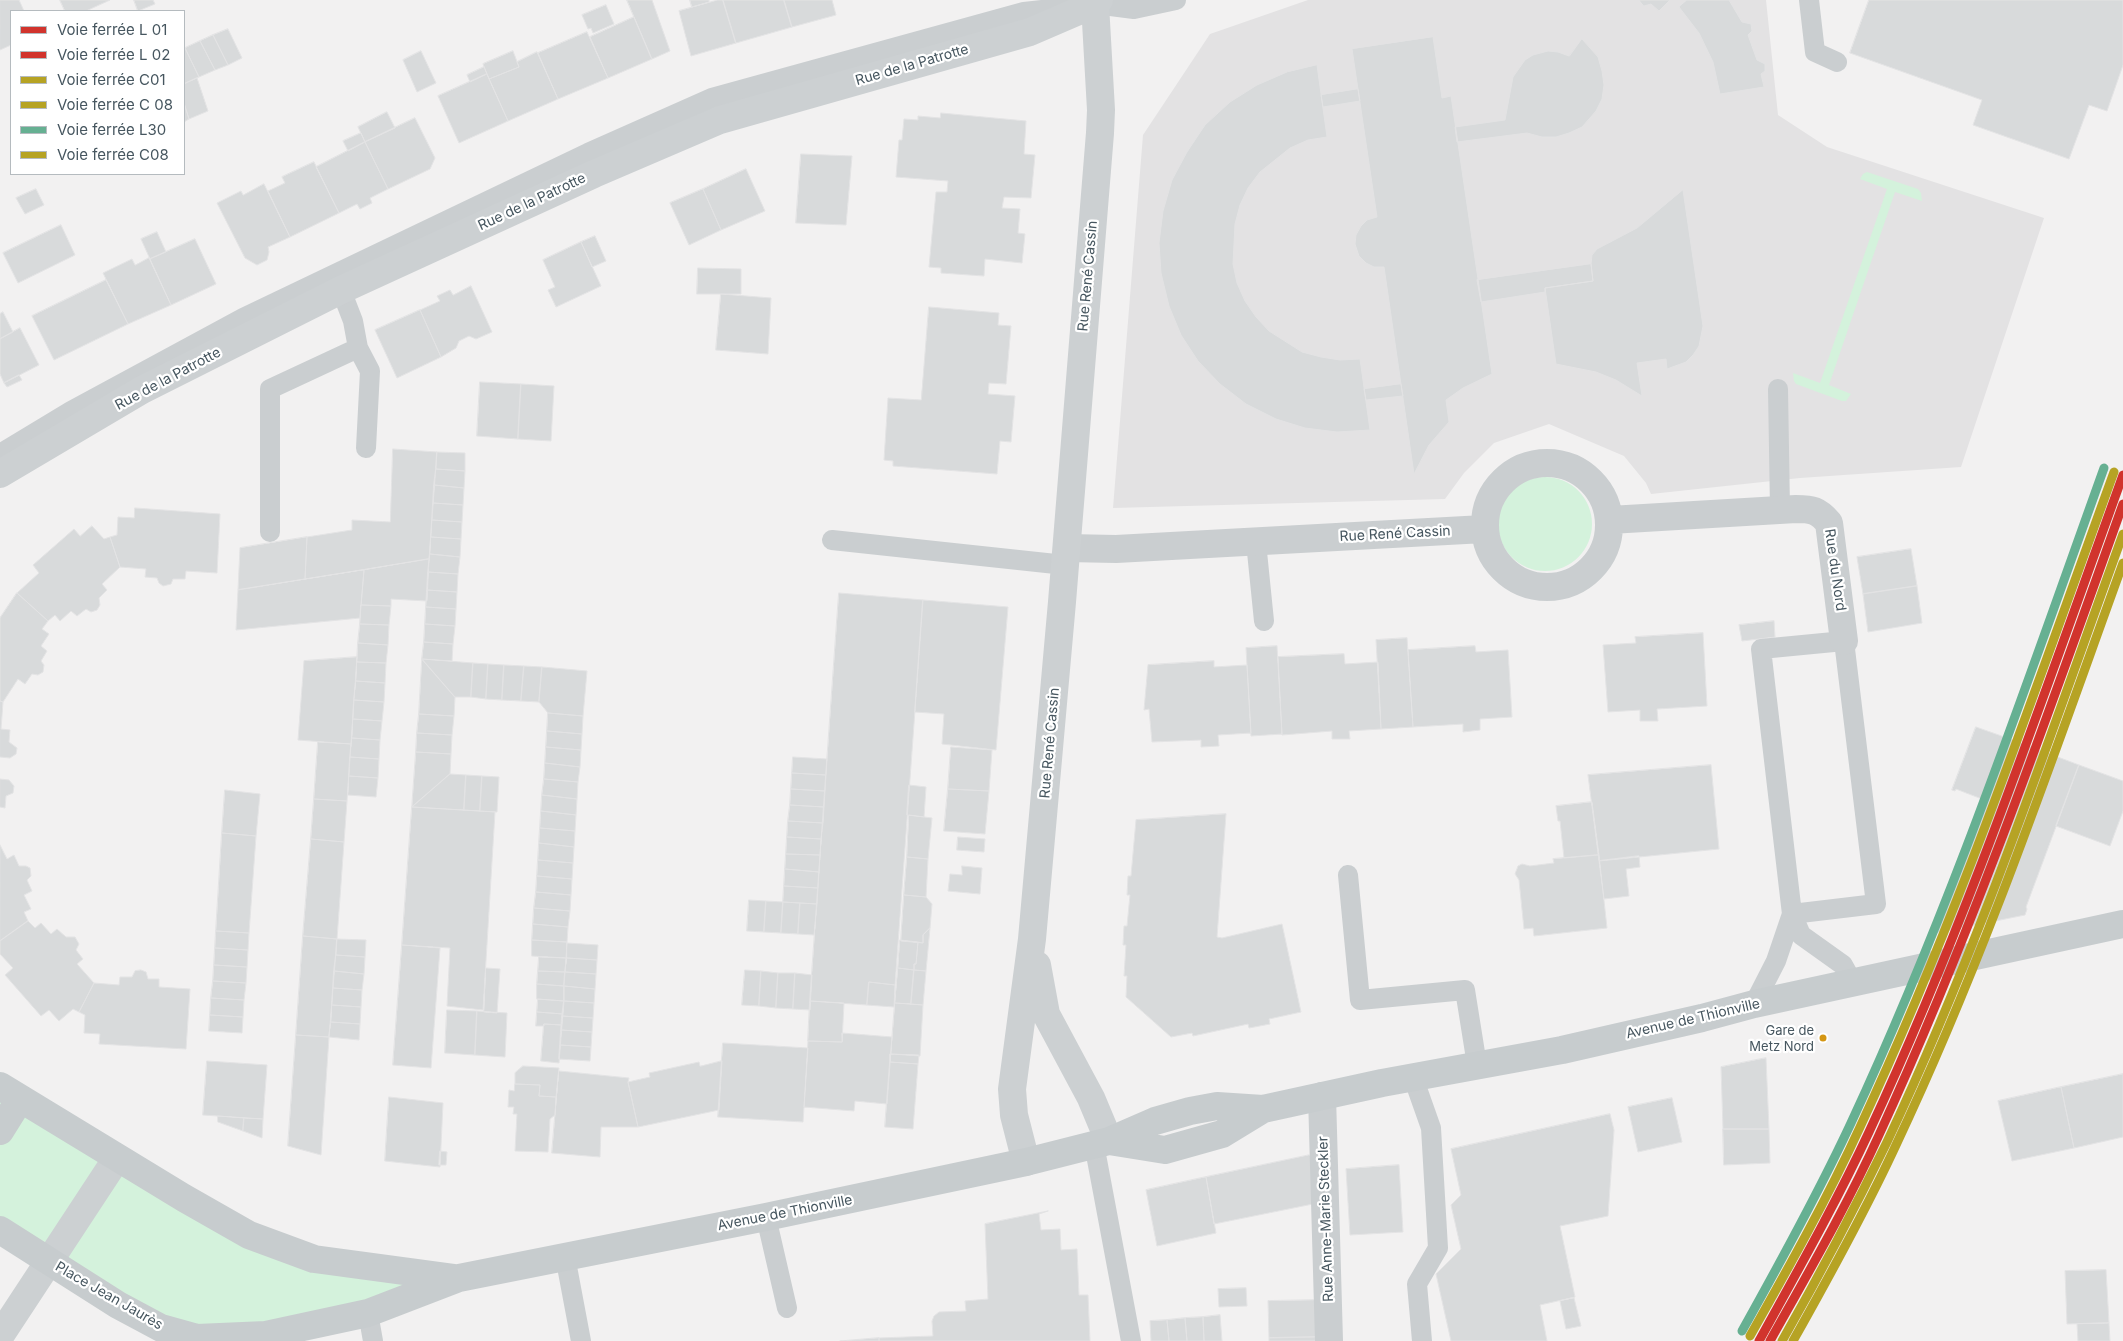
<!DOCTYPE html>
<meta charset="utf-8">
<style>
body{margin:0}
#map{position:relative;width:2123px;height:1341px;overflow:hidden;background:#f2f1f1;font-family:Inter,sans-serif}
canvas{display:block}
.legend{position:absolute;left:10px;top:10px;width:175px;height:165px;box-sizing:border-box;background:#fff;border:1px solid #b5bbbf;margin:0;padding:6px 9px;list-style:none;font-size:15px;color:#46565f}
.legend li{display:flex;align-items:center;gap:10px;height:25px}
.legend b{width:25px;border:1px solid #b5bbbf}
</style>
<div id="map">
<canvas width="2123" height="1341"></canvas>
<ul class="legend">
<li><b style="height:6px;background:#d1342d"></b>Voie ferrée L 01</li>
<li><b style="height:6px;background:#d1342d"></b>Voie ferrée L 02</li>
<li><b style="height:6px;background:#b6a324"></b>Voie ferrée C01</li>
<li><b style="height:6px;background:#b6a324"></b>Voie ferrée C 08</li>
<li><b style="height:6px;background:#66b092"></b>Voie ferrée L30</li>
<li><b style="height:6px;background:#b6a324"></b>Voie ferrée C08</li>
</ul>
</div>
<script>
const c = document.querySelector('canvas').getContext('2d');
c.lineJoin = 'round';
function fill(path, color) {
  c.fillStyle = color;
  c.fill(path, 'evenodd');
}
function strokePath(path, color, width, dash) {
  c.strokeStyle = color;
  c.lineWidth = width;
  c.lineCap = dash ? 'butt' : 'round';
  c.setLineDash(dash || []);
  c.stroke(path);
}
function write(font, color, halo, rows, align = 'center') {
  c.font = font + ' Inter,sans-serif';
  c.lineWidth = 4.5;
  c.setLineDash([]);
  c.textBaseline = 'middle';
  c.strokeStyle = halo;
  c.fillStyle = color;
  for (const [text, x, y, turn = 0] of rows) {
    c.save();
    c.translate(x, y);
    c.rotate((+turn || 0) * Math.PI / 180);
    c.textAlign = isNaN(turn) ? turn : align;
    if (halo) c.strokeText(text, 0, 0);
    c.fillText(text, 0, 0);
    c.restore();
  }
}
fill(new Path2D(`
 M1308,0H1766L1778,115L1827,147L2044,218L1961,467L1800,478L1651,494L1646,483L1624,456L1549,424L1494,443L1464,473L1445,499L1113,508L1143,135L1210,34Z`), '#e3e2e3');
fill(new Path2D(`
 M1867,172L1918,189L1921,193L1922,201L1895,192L1829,385L1851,394L1846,401H1842L1796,384L1794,381L1793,373L1820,383L1887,189L1860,179L1863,174Z
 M1498 524a47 47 0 1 1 94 0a47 47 0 1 1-94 0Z
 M0,1086L249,1235L459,1278L368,1313L197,1338L0,1230Z`), '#d4f2dc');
const building = new Path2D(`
 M0,0H19L24,11H11V45L0,50Z
 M60,0H110L86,11H65Z
 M134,0H153L155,4L138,11Z
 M627,0H652L670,51L652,59Z
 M690,0H709V2L692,7Z
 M718,0H723L736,43L691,56L679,11Z
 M723,0H784L792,27L736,43Z
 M784,0H832L836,15L792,27Z
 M1639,0H1670L1659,11L1651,4L1644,6Z
 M1687,0H1729L1742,22L1751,24L1752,31L1748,35L1757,60L1765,64V71L1761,74L1764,87L1720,94L1713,62L1699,33L1679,7Z
 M1869,0H2123V65L2107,111L2089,105L2069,159L1973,125L1982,100L1850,53Z
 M606,5L614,24L593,33L591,28L588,29L582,15Z
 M634,17L652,59L608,78L590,37Z
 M228,29L242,58L228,65L213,35Z
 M587,32L608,78L558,99L538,53Z
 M213,35L228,65L215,70L200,41Z
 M1433,37L1442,98L1451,96L1492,374L1463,388L1446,400L1449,422L1429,445L1414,474L1384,267H1374L1366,263L1359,256L1355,244L1356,235L1361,226L1367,220L1377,217L1352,49Z
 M1582,39L1598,57L1602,71L1604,85L1602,99L1596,111L1582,127L1569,133L1556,137H1542L1527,133L1457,142L1455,127L1505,120L1513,77L1525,60L1533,55L1548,51L1558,52L1569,56Z
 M200,41L215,70L199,77L185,48Z
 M184,48H185L199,77L184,84Z
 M421,51L436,83L417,92L403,60Z
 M513,51L519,67L489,79L483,64Z
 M537,52L558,99L508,121L489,79L519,67L517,62Z
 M1317,65L1327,137L1308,140L1290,148L1260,172L1248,188L1240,205L1235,224L1233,264L1237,283L1245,301L1256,317L1269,331L1302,352L1321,357L1340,360L1360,359L1370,430L1337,432L1305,428L1276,419L1246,404L1220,384L1198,361L1181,335L1169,306L1161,273L1159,243L1163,211L1172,180L1187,152L1205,125L1230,102L1257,85L1287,72Z
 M484,67L487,74L470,82L467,75Z
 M487,74L508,121L459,143L438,96Z
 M197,78L208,111L189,119L184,103V84Z
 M1358,89L1360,101L1323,107L1321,95Z
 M184,103L189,119L184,122Z
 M387,112L395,128L365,142L358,127Z
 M941,113L1026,121L1024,154L1035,155L1031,198L1004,197L1002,208L1020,209L1018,233L1025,234L1022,263L985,259L984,276L941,273V268L929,267L936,192H947L948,181L896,177L899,140H902L904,119L918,120V116L940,118Z
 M415,118L435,158L430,169L388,189L365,142Z
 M361,133L365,142L348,151L343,141Z
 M365,142L388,189L370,198L372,203L360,209L357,204L339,213L316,167Z
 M801,154L852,156L846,225L796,223Z
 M314,162L339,213L290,237L268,191L285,183L282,177Z
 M746,169L765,211L721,230L703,189Z
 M264,184L290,237L268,247L269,252L267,260L257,265L245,258L217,203L241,191L243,195Z
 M36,189L44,205L25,214L16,198Z
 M703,189L721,230L689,245L670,203Z
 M1683,190L1703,326L1699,346L1693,355L1686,362L1667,369L1666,359L1637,363L1642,396L1616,380L1596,372L1556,364L1545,288L1593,281L1591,264L1592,255L1597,249L1637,228Z
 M61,225L75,255L18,283L3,253Z
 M157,232L166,252L150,259L141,239Z
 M595,236L606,261L592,267L581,242Z
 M195,239L216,284L171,305L150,259Z
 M581,242L601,286L556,307L548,290L555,287L543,260Z
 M149,258L171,305L128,324L103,273L132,259L135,265Z
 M1591,264L1593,281L1545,288V292L1481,302L1477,280Z
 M698,268L741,269V294H697Z
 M106,280L128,324L54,360L32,316Z
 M471,286L492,332L476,339L469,336L459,341L456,348L441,357L420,310L440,301L437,296L450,290L453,295Z
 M721,294L771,298L768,354L716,350Z
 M929,307L999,313L998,325L1011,326L1006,384L989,383L988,394L1015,396L1011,442L1000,441L997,474L893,466V461L884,460L888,398L921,400Z
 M420,310L441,357L397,378L375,330Z
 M3,312L13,332L0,339V314Z
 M20,328L39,365L4,383L0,374V339Z
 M19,375L22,380L7,387L4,383Z
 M480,382L521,384L518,439L477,436Z
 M521,384L554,386L551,441L518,439Z
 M1401,384L1403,396L1366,400L1364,389Z
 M393,449L437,452L429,559L305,579L307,537L352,530V520L390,522Z
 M437,452L465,453V471L436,469Z
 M436,469L465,471L464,488L434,485Z
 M434,485L464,488L463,505L433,503Z
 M433,503L463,505L462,522L432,520Z
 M135,508L220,514L217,573L186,571L185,579H173L171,584L163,586L159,583L157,578L145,577L146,569L120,567L110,537L117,535L118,517L134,518Z
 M432,520L462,522L461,539L431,537Z
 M92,526L104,539L110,537L120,567L102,584L107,590L99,598L100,605L97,610L91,612L86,609L77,616L71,611L60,621L55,615L48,621L17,593L39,573L33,565L74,529L80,536Z
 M307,537L305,579L238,590L240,548Z
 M431,537L461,539L460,557L430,554Z
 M1911,549L1917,586L1863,594L1857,557Z
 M430,554L460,557L458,574L428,572Z
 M429,559L427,601L391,599V606L361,605L364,570Z
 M364,570L360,618L236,630L238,590Z
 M428,572L458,574L457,592L427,590Z
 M1917,586L1922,623L1868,632L1863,594Z
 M427,590L457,592L456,609L426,607Z
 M17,593L48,621L42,629L49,634L41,646L47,651L41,661L44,665L43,672L38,675L32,674L25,684L18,679L3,702L0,701V618Z
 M839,593L923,600L895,985L869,982L867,1005L810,1001Z
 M923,600L1008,607L996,750L942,744L944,714L915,712Z
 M361,605L391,606L389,625L360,624Z
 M426,607L456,609L455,626L425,624Z
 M1774,621L1775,637L1742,641L1739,625Z
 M360,624L389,625L388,645L358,643Z
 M425,624L455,626L453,644L424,642Z
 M1703,633L1707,706L1657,709L1658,721H1640V710L1608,712L1603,645L1636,643L1635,637Z
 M1407,638L1413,727L1381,729L1376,640Z
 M424,642L453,644L452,661L422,659Z
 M358,643L388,645L386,663L357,662Z
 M1277,646L1282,734L1251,736L1246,648Z
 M1475,646L1476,652L1508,650L1512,717L1480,719V730L1463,732V724L1413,727L1408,650Z
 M1344,654L1345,664L1378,662L1381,729L1349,731L1350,739H1332V731L1282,735L1278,657Z
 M357,657L351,744L298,740L304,661Z
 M422,659L455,697L454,716L419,714Z
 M422,659L473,663L471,697H455Z
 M1214,661V667L1247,665L1251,733L1218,735L1219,746L1201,747V740L1152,742L1149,709L1144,710L1148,665Z
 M357,662L386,663L385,683L356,681Z
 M473,663L488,664L486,699L471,697Z
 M488,664L504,665L502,700L486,699Z
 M504,665L524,666L521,701L502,700Z
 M524,666L542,667L539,702L521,701Z
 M542,667L587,671L583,716L548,713L539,702Z
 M356,681L385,683L384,702L354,700Z
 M354,700L384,702L382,721L353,719Z
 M0,701L3,702L1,729L10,730L9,742L17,748L16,754L10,758L0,757Z
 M548,713L583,716L582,734L547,731Z
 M419,714L454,716L452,735L417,733Z
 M353,719L382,721L380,740L352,738Z
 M1976,727L2010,739L1987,801L1956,789L1955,791L1952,790Z
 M547,731L582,734L581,750L546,747Z
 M417,733L452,735L451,754L416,752Z
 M352,738L380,740L379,759L350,757Z
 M2010,739L2079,765L2026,907L2027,909L2025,915L1936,933L1934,929L1961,859L1964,860Z
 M318,742L351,744L347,801L314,799Z
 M546,747L581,750L580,767L545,763Z
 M951,747L992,750L989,791L948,789Z
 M416,752L451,754L450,774L412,807Z
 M350,757L379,759L378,778L349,776Z
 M793,757L827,759L826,775L792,773Z
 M545,763L580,767L578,782L544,779Z
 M1711,765L1719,849L1599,861L1588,775Z
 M2079,765L2123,781V811L2110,846L2056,826Z
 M792,773L826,775L825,791L791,789Z
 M450,774L466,775L464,810L412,807Z
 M466,775L482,776L480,811L464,810Z
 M349,776L378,778L376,797L348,795Z
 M482,776L499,777L497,812L480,811Z
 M0,779L9,780L14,786L13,793L6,796L5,808L0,807Z
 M544,779L578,782L577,799L542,795Z
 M909,785L926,787L924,817L907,815Z
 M791,789L825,791L824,807L790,805Z
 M948,789L989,791L985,834L944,831Z
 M225,790L260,794L256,836L222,833Z
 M542,795L577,799L576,815L541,811Z
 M314,799L347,801L344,842L311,839Z
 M1592,802L1599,855L1564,858L1560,821H1558L1556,806Z
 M790,805L824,807L823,823L788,821Z
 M412,807L495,812L483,1010L447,1006L450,948L402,945Z
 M541,811L576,815L575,831L540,828Z
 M1226,814L1217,937L1222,938L1282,924L1301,1012L1269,1019L1270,1024L1249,1028L1248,1024L1193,1036L1192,1033L1171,1037L1126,997L1127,976H1124L1126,945H1123L1124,926H1127L1130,895H1127L1128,876H1131L1136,820Z
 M909,815L932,818L928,859L907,857Z
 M788,821L823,823L821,839L787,837Z
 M540,828L575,831L574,847L539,843Z
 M222,833L256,836L249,933L216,931Z
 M787,837L821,839L820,855L786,854Z
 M958,837L985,839L984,852L957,850Z
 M311,839L344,842L337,939L303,936Z
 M539,843L574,847L573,863L538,860Z
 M0,845L7,859L14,855L19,866H26L30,868L31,876L27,880L32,891L24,895L31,909L24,912L28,921L0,941Z
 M786,854L820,855L819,872L785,869Z
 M1599,855L1607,928L1534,936L1533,928L1524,929L1519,880L1515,874L1518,866L1522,864L1530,866L1554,863L1553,859Z
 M1639,856L1640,867L1626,869L1629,896L1604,899L1599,861Z
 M907,857L928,859L926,897L904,895Z
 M538,860L573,863L572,879L537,876Z
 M962,866L982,868L980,894L948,891L950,874L962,875Z
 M785,869L819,872L818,888L784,886Z
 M537,876L572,879L571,895L536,892Z
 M784,886L818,888L817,904L783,902Z
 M536,892L571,895L570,911L534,908Z
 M904,895L926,897L932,904L930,928L923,935V943L901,941Z
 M749,900L766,901L764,932L747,931Z
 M766,901L783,902L781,933L764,932Z
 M783,902L800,903L798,934L781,933Z
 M800,903L817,904L814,935L798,934Z
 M534,908L570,911L568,927L533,924Z
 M28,921L35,928L41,923L51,934L57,929L66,937H75L79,944L76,950L83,959L77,964L94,983L79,1012L73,1009L59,1021L49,1010L41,1016L5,975L13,968L0,954V941Z
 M533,924L568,927L567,942L532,940Z
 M930,928L926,971L914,970V964H916L918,942L923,943V935Z
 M216,931L249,933L248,950L215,948Z
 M303,936L337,939L329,1037L296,1035Z
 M337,939L366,940L365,957L336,955Z
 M532,940L567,942L566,958L532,956Z
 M900,940L918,942L916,964H914V970L898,968Z
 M567,943L598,945L597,960L567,958Z
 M402,945L440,948L431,1068L393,1065Z
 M215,948L248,950L247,967L214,965Z
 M336,955L365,957L364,974L334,971Z
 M539,957L566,958L565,972L538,971Z
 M567,958L597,960L596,974L565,972Z
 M214,965L247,967L246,983L213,981Z
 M486,968L500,969L497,1013L484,1012Z
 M898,968L914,970L911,1004L895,1003Z
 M141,970L146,972L148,979H159V987L190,989L186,1049L99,1044L100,1034L84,1033L85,1015L79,1012L94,983L119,985L120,977H132L135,971Z
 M745,970L761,971L759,1006L742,1005Z
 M914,970L926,971L923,1005L911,1004Z
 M334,971L364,974L362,990L333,988Z
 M538,971L565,972L564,986L537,984Z
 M761,971L778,973L776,1008L759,1006Z
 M565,972L596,974L595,989L564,986Z
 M778,973H795L793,1009L776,1008Z
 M795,973L812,975L810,1010L793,1009Z
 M213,981L246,983L244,1000L211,998Z
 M869,982L895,985L894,1007L867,1005Z
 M537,984L564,986V1001L537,999Z
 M564,986L595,989L594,1003L564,1001Z
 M333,988L362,990L361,1007L332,1005Z
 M211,998L244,1000L243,1017L210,1015Z
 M538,999L564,1001L563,1014L537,1012Z
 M564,1001L594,1003L593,1018L562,1016Z
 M810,1001L844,1003L842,1042L808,1041Z
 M895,1003L923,1005L920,1056L891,1054Z
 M332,1005L361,1007L360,1024L331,1022Z
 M447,1010L477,1011L475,1055L445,1053Z
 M477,1011L507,1013L505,1057L475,1055Z
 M537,1012L563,1014L562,1025L544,1024V1026H536Z
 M210,1015L243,1017L242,1033L209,1031Z
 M562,1016L593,1018L592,1032L561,1030Z
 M331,1022L360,1024L359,1040L329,1037Z
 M544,1024L562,1025L559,1063L541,1061Z
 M561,1030L592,1032L591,1047L560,1045Z
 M842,1033L892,1037L887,1104L855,1101L854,1111L804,1107L808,1041L842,1042Z
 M296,1035L329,1037L321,1155L288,1146Z
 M723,1043L808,1048L803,1122L718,1117Z
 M560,1045L591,1047L590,1061L559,1059Z
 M890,1054L919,1055L918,1064L890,1062Z
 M1766,1058L1769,1129H1723L1721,1067Z
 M207,1061L267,1065L263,1119L203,1115Z
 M722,1061L719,1110L638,1127L628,1082L650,1077L649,1073L699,1062L700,1066Z
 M890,1062L918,1064L913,1129L885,1127Z
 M523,1066L559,1068L556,1097L539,1096L540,1085L515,1084V1073Z
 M559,1071L629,1078L628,1082L638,1127H601L600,1157L552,1153Z
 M2123,1074V1137L2074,1148L2061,1087Z
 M515,1084L540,1085L539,1096L556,1097L555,1115L550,1119L548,1152L515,1151L517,1114H513L514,1107H508L509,1090L514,1091Z
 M2061,1087L2074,1148L2012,1161L1998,1101Z
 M389,1097L443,1103L440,1167L385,1161Z
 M1672,1098L1682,1142L1638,1152L1628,1107Z
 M1610,1114L1614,1130L1608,1216L1560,1226L1575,1297L1540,1305L1547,1341H1451L1436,1274L1461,1249L1451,1205L1461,1195L1451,1149Z
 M218,1116L244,1118L243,1131L218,1122Z
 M244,1118L263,1119L262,1138L243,1131Z
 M1723,1129H1769L1770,1163L1724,1165Z
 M440,1151L447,1152L446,1165H439Z
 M1309,1155L1312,1156L1313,1204L1214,1224L1206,1177Z
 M1399,1165L1403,1232L1350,1235L1346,1169Z
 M1206,1177L1216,1233L1157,1246L1146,1190Z
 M1048,1211L1039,1214L1041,1230L1060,1229L1061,1250L1077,1249L1079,1295H1088L1090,1341H879V1338L933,1336L932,1321L934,1316L939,1312L966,1311L965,1301L988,1299L985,1224Z
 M2106,1270L2109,1323L2067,1324L2065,1271Z
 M1246,1288L1247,1306L1219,1307L1218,1289Z
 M1574,1298L1581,1326L1566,1329L1560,1301Z
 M1316,1300L1317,1337L1269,1338L1268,1301Z
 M1220,1315L1222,1341H1204L1203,1317Z
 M1203,1317L1204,1341H1187L1185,1318Z
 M1185,1318L1187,1341H1169L1167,1320Z
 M1167,1320L1169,1341H1151L1150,1321Z
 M2109,1323L2110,1341H2078L2077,1324Z
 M1317,1337V1341H1269V1338Z
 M879,1338V1341H840Z`);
fill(building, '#d8dadb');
strokePath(building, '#e3e3e4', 1);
strokePath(new Path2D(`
 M1809,0L1815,52L1837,62
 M341,290L353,321L358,348L370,371L366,448
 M1778,389L1780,509
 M0,454L71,411L243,318L588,153L712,98L1024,12L1095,4L1134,9L1176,0
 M270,532V389L358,348
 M832,540L1065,565
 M1256,542L1264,621
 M1348,875L1360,1000L1465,990L1477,1065
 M1792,914L1876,904L1844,641L1761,649L1792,914L1801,935L1843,965L1853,983
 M1754,1004L1776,961L1792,914
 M1413,1077L1431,1128L1438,1248L1417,1284L1422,1341
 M1094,1144L1131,1341
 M766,1217L787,1308
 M565,1256L581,1341
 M368,1313L373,1341`), '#caced0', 20);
strokePath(new Path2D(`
 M1485 525a62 62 0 1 1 124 0a62 62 0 1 1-124 0Z
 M1610,520L1796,509C1812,509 1818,510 1829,523L1844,641
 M1067,548L1116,549L1484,529
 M1322,1096L1329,1341`), '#caced0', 28);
strokePath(new Path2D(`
 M0,474L142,390L341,290L594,174L720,120L1030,32L1095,4L1099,0
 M1037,965L1046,1014L1091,1098L1109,1141
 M1026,1162L1014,1115L1012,1089L1032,939L1062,602L1100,133L1101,110L1095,4
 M0,1336L117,1158`), '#ccd0d2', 28);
strokePath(new Path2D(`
 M0,1086L184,1198L249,1235L314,1259L455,1278
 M0,1131L20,1099
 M1109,1141L1165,1150L1222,1134L1263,1109
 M0,1230L118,1305L161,1328L197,1338L266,1335L368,1313L459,1278L766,1217L1026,1162L1109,1141L1155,1121L1190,1111L1217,1106L1263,1109L1382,1083L1562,1050L1702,1018L1754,1004L2123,924`), '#c7ccce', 28);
const rail = new Path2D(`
 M1793,1341L1794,1340`);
strokePath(rail, '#c6c8ca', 5.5);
strokePath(rail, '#fff', 4, [11]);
strokePath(new Path2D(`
 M1759,1341C1797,1272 1836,1203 1869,1132C1968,919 2043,696 2123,475`), '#d1342d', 9);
strokePath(new Path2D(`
 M1770,1341C1808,1273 1847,1206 1879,1135C1973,930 2047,717 2123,504`), '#d1342d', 9);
strokePath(new Path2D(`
 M1750,1336C1789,1267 1827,1199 1860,1127C1959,915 2034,692 2114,472`), '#b6a324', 9);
strokePath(new Path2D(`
 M1782,1341C1819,1276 1854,1210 1887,1142C1980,945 2049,738 2123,534`), '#b6a324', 9);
strokePath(new Path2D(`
 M1742,1331C1780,1263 1818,1194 1851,1123C1950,910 2025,688 2104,468`), '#66b092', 9);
strokePath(new Path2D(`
 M1793,1341C1829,1277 1865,1212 1896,1145C1985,957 2052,759 2123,563`), '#b6a324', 9);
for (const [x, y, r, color] of [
 [1823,1038,4.5,"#d49613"]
]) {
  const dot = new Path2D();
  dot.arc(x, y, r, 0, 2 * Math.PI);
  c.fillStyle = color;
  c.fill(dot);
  strokePath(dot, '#fff', 2);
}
write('13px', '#46565f', '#fff', [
 ["Gare de",1814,1031],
 ["Metz Nord",1814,1047]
], 'right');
write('14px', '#46565f', '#fff', [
 ["Rue de la Patrotte",912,65,-16],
 ["Rue de la Patrotte",532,202,-25],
 ["Rue René Cassin",1088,276,-85],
 ["Rue de la Patrotte",168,379,-28],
 ["Rue René Cassin",1395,534,-3],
 ["Rue du Nord",1835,570,82],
 ["Rue René Cassin",1050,743,-85],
 ["Avenue de Thionville",1693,1019,-13],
 ["Avenue de Thionville",785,1213,-11],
 ["Rue Anne-Marie Steckler",1326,1219,-92],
 ["Place Jean Jaurès",109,1296,30]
]);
</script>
